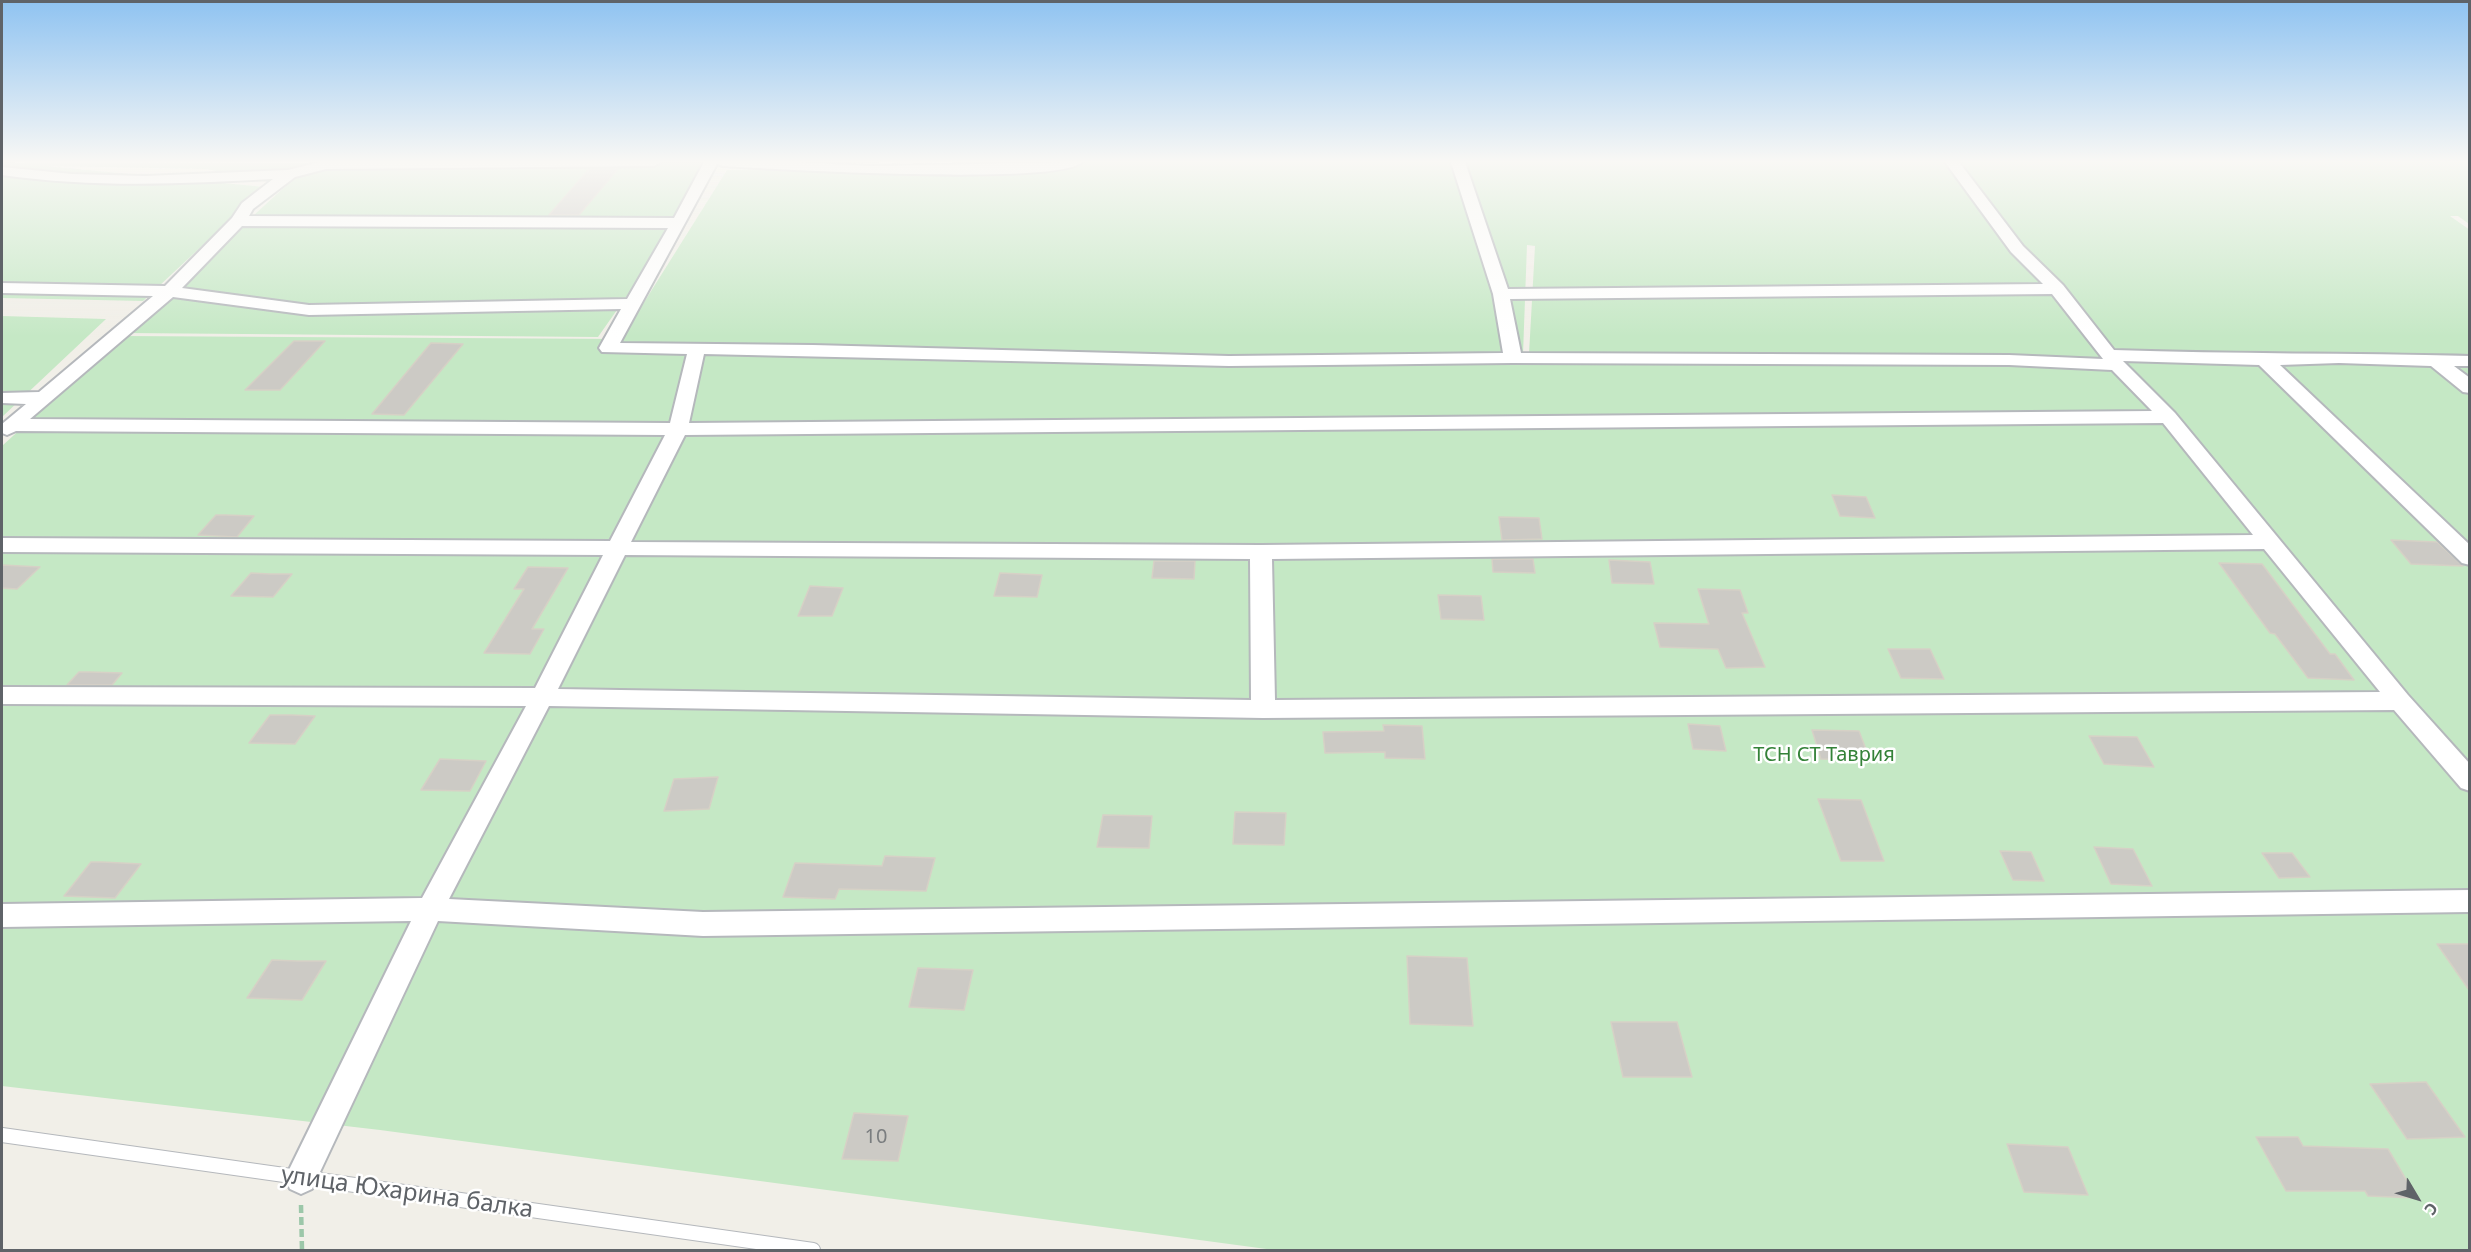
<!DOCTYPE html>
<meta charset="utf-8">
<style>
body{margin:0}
#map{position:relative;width:2471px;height:1252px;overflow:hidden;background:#f1efe8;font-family:"Noto Sans",sans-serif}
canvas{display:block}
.frame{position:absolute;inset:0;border:3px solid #5f6368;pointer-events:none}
.north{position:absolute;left:2387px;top:1168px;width:60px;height:60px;-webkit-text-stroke:4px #fff;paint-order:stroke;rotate:128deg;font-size:16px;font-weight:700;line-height:24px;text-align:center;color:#5f6368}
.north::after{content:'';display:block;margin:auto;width:21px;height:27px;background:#5f6368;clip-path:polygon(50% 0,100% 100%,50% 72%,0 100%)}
</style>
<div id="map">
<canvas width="2471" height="1252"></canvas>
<div class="frame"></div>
<div class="north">С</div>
</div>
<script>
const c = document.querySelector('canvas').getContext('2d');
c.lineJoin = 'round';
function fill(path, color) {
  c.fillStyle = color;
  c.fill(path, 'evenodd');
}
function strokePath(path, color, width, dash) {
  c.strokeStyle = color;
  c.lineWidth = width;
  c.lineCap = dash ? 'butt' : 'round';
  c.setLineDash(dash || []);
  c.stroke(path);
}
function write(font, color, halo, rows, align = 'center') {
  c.font = font + ' "Noto Sans",sans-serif';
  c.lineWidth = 5;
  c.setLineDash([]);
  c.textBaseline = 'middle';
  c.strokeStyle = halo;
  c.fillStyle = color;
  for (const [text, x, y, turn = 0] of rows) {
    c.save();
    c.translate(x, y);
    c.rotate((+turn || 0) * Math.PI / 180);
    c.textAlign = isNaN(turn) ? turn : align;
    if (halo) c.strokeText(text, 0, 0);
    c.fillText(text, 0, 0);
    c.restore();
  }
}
fill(new Path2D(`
 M2,162L30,163L905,162L718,166L598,337L125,333L289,183L205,169L46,166L265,187L143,301L2,298Z
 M1086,162H2469V224L2458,216H2450L2470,230L2469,1250H1274L380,1130L2,1086V446L122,336L621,339L727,170L1068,164ZM1527,245L1535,246L1529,354H1523Z
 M2,316L106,319L2,417Z`), '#c5e8c5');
const building = new Path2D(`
 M589,169H618L579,215H549Z
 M294,341H325L280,390H245Z
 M431,343L463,344L404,415L372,414Z
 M1832,495L1866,497L1875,518L1840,516Z
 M216,515H225L254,516L237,537L198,535Z
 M1499,517L1539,518L1542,539L1502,540Z
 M2391,540L2437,542L2463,566L2411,564Z
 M1492,559H1533L1535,573L1493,572Z
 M1609,560L1650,562L1654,584L1612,583Z
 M1154,561H1195L1194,579L1152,578Z
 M2219,563L2262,564L2330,654H2335L2354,680L2308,678L2275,634L2270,633Z
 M2,565L40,567L17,589L2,588Z
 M528,567L568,568L532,629H544L530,654L484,653L524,589H514Z
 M251,573L270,574H292L273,597L231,596Z
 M1000,573L1042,575L1037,597L994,596Z
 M810,586L843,588L832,616H798Z
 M1698,589L1740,590L1748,613H1742L1765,667L1726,668L1718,649L1660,647L1654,623L1709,624Z
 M1438,595L1481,596L1484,620L1441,619Z
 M1888,649H1930L1944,679L1901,678Z
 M79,672H89L122,673L112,685H67Z
 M270,715H291L315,716L295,744L249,743Z
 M1688,724L1720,726L1726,751L1693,749Z
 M1383,725L1422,726L1425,759L1385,758V752L1325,753L1323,732L1384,731Z
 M1812,730L1859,731L1870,760L1821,759Z
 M2089,736L2137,737L2154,767L2104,764Z
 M440,759L462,760L486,761L470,791L421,790Z
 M718,777L709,809L664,811L674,779Z
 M1818,799L1861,800L1884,861H1841Z
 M1235,812L1286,813L1284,845L1233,844Z
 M1103,815L1152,816L1149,848L1097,847Z
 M2094,847L2133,849L2152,886L2111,884Z
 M2000,851L2031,852L2044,881L2013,880Z
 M2262,853H2292L2310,877L2279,878Z
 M885,856L935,858L926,891L839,889L835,899L783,897L795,863L882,866Z
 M91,862H102L141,864L115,898L64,896Z
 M2437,944H2469V990Z
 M1407,956L1467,958L1473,1026L1410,1024Z
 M272,960L297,961H326L302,1000L247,998Z
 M918,968L973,970L964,1010L909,1007Z
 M1611,1022H1677L1692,1077H1623Z
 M2426,1082L2465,1137L2407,1139L2370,1084Z
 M854,1113L908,1116L898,1161L842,1159Z
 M2256,1137H2298L2303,1146L2388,1149L2417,1198L2368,1196L2365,1191H2286Z
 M2007,1144L2068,1147L2088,1195L2024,1192Z`);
fill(building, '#cccac5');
strokePath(building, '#d6d1c6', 1.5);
const lane = new Path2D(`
 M2,1135L813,1250`);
const street = new Path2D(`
 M320,162H661L654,166L326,169L295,177L253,209L249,216L674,218L704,162H795L871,166L1082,162C1061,186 770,169 723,166L717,164L620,343L813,345L1229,356L1503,353L1493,294L1451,162H1465L1508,289L2043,284L2011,252L1945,162H1959L2023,246L2063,285L2114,350C2233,354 2351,353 2470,356V366H2454L2470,378V393L2463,392L2431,366L2339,363L2280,365L2470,545V565L2462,563L2259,365L2123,361L2175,413L2408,695L2470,764V791L2461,788L2394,710L1263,718L549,706L449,899L703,912L2470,890V912L703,936L438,921L312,1189L301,1194L290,1189L285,1178L411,921L2,927V904L422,898L526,706L2,704V687L535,688L603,555L2,552V538L610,541L665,435L16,431L7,435L2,433V424L26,404L2,403V393L39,392L153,296L2,293V283L165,286L232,218L242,203L273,179C182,184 92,188 2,175V167L72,174L145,176L288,170ZM242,226L668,228L627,299L309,305L182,288ZM2052,294L2103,359L2009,355L1521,353L1510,299ZM173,297L309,315L621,309L599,348L602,352L687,354L670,423L30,419ZM704,354L1229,366L1513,363L2009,365L2112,370L2152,411L689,423ZM2163,423L2253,535L1261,545L631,542L685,435ZM2264,549L2380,692L1275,700L1272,559ZM625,555L1250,559L1251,700L558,689Z`);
strokePath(lane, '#b5b8bc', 16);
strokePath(street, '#b5b8bc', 4);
strokePath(new Path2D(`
 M301,1205L302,1250`), '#9cc7a9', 4.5, [8, 4]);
strokePath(lane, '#fff', 14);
fill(street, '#fff');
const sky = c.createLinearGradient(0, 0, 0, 337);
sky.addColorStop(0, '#8fc3f1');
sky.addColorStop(0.48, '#f9f8f5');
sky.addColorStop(1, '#f9f8f500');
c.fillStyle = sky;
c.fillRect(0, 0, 2471, 337);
write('20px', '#348238', '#fff', [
 ["ТСН СТ Таврия",1824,755]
]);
write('20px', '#7a7d7f', null, [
 ["10",876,1137]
]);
write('24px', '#5f6368', '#fff', [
 ["улица Юхарина балка",407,1193,8]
]);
</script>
